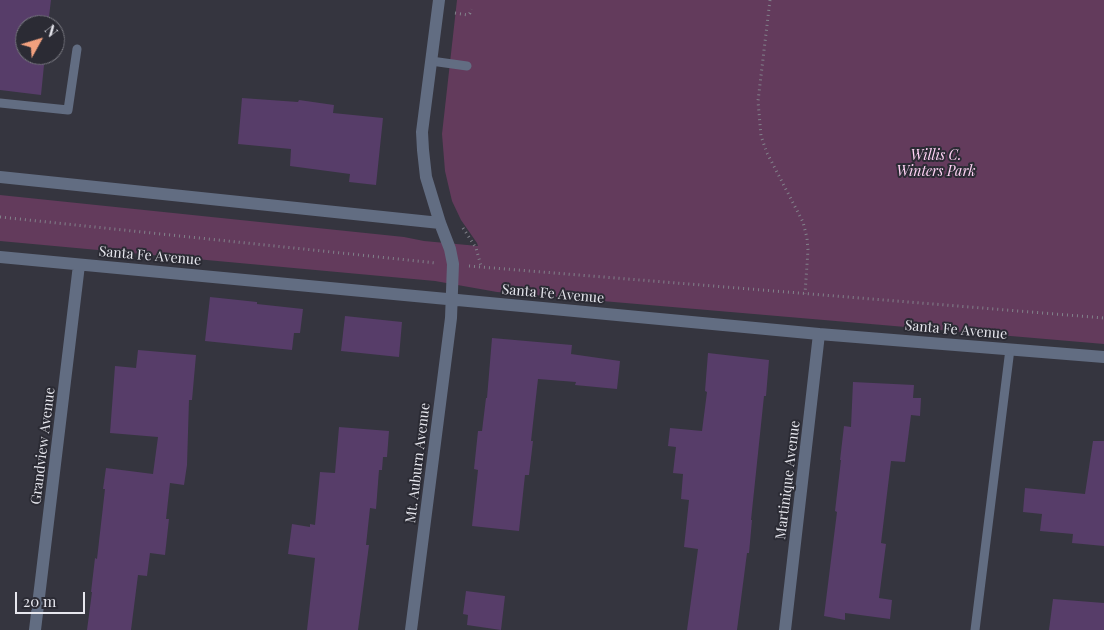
<!DOCTYPE html>
<style>
body{margin:0}
#map{position:relative;width:1104px;height:630px;overflow:hidden;background:#35353f;font-family:"Playfair Display",serif}
canvas{display:block}
.north{position:absolute;left:15px;top:15px;width:50px;height:50px;box-sizing:border-box;background:#2b2b34;border:1px solid #76767e;border-radius:50%;rotate:51deg;font-size:14px;font-weight:700;line-height:20px;text-align:center;color:#e7e7ee}
.north::after{content:'';display:block;margin:auto;width:18px;height:22px;background:#f2a07e;clip-path:polygon(50% 0,100% 100%,50% 72%,0 100%)}
.scale{position:absolute;left:15px;top:592px;width:70px;height:22px;box-sizing:border-box;border:2px solid #e7e7ee;border-top:0;padding-left:6px;font-size:15px;line-height:18px;white-space:nowrap;color:#e7e7ee;-webkit-text-stroke:4px #2b2b34;paint-order:stroke}
</style>
<div id="map">
<canvas width="1104" height="630"></canvas>
<div class="north">N</div>
<div class="scale">20 m</div>
</div>
<script>
const c = document.querySelector('canvas').getContext('2d');
c.lineJoin = 'round';
function fill(path, color) {
  c.fillStyle = color;
  c.fill(path, 'evenodd');
}
function strokePath(path, color, width, dash) {
  c.strokeStyle = color;
  c.lineWidth = width;
  c.lineCap = dash ? 'butt' : 'round';
  c.setLineDash(dash || []);
  c.stroke(path);
}
function write(font, color, halo, rows, align = 'center') {
  c.font = font + ' "Playfair Display",serif';
  c.lineWidth = 4;
  c.setLineDash([]);
  c.textBaseline = 'middle';
  c.strokeStyle = halo;
  c.fillStyle = color;
  for (const [text, x, y, turn = 0] of rows) {
    c.save();
    c.translate(x, y);
    c.rotate((+turn || 0) * Math.PI / 180);
    c.textAlign = isNaN(turn) ? turn : align;
    if (halo) c.strokeText(text, 0, 0);
    c.fillText(text, 0, 0);
    c.restore();
  }
}
fill(new Path2D(`
 M457,0H1104V344L497,292L435,281L0,241V195L404,237L424,241L478,246L477,243L461,220L452,201L445,171L442,134Z`), '#633b5c');
fill(new Path2D(`
 M0,0H51L48,25H25V55H45L41,95L0,90Z
 M242,98L298,102L299,100L334,105L333,113L383,118L376,185L349,182L350,174L290,166L291,149L238,144Z
 M210,297L257,302V304L303,309L300,333H294L292,350L205,341Z
 M345,316L402,322L399,357L341,351Z
 M492,338L572,345L571,354L620,361L617,389L575,385L576,382L538,379L531,441H533L529,475H525L519,531L472,526L478,470L474,469L478,431H482L486,398H487Z
 M138,350L196,355L192,400H189L187,465L184,485L170,483L166,519H169L165,555L150,553L147,576L138,575L131,630H87L92,592H91L95,558L97,559L105,489H103L106,468L153,474L158,437L110,433L115,366L136,368Z
 M708,353L769,360L766,396H764L751,520H752L749,553H747L737,630H687L698,549L684,547L689,500L681,499L683,474L673,473L676,447L668,446L670,428L702,431L707,392L705,391Z
 M853,382L914,385L913,398H921L920,416L911,415L905,462L891,461L881,543L886,544L879,598L892,600L890,619L845,613V620L824,616L837,512L835,511L841,460H840L844,426L851,427Z
 M339,427L389,431L387,457H383L382,470H379L376,509L370,508L366,545H369L358,630H307L315,558L288,554L292,524L310,527V524L315,525L320,472L335,473Z
 M1093,441H1104V546L1072,543L1073,534L1040,531L1042,514L1023,512L1025,488L1085,494Z
 M466,591L505,596L501,630L467,625L468,615L463,614Z
 M1053,599L1104,603V630H1049Z`), '#573d69');
strokePath(new Path2D(`
 M770,0L758,101L761,136L767,153L803,222L807,238L808,250L805,294
 M455,13L468,15L470,13L471,9
 M0,217L436,263
 M463,228L476,248L481,266
 M469,266L1104,318`), '#82828b', 3, [1, 4]);
strokePath(new Path2D(`
 M431,61L467,66
 M0,103L68,110L77,49
 M975,630L1010,349`), '#626d82', 9);
strokePath(new Path2D(`
 M0,177L440,223
 M0,257L819,334L1104,357
 M35,630L79,265
 M411,630L451,318L453,264L450,249L440,223L426,177L423,150L422,132L439,0
 M785,630L819,334`), '#626d82', 12);
write('italic 14px', '#ffd3f5', '#2b2b34', [
 ["Willis C.",936,156],
 ["Winters Park",936,172]
]);
write('14px', '#e7e7ee', '#2b2b34', [
 ["Santa Fe Avenue",150,256,5],
 ["Santa Fe Avenue",553,294,5],
 ["Santa Fe Avenue",956,330,5],
 ["Grandview Avenue",43,446,-83],
 ["Mt. Auburn Avenue",418,463,-83],
 ["Martinique Avenue",788,480,-83]
]);
</script>
